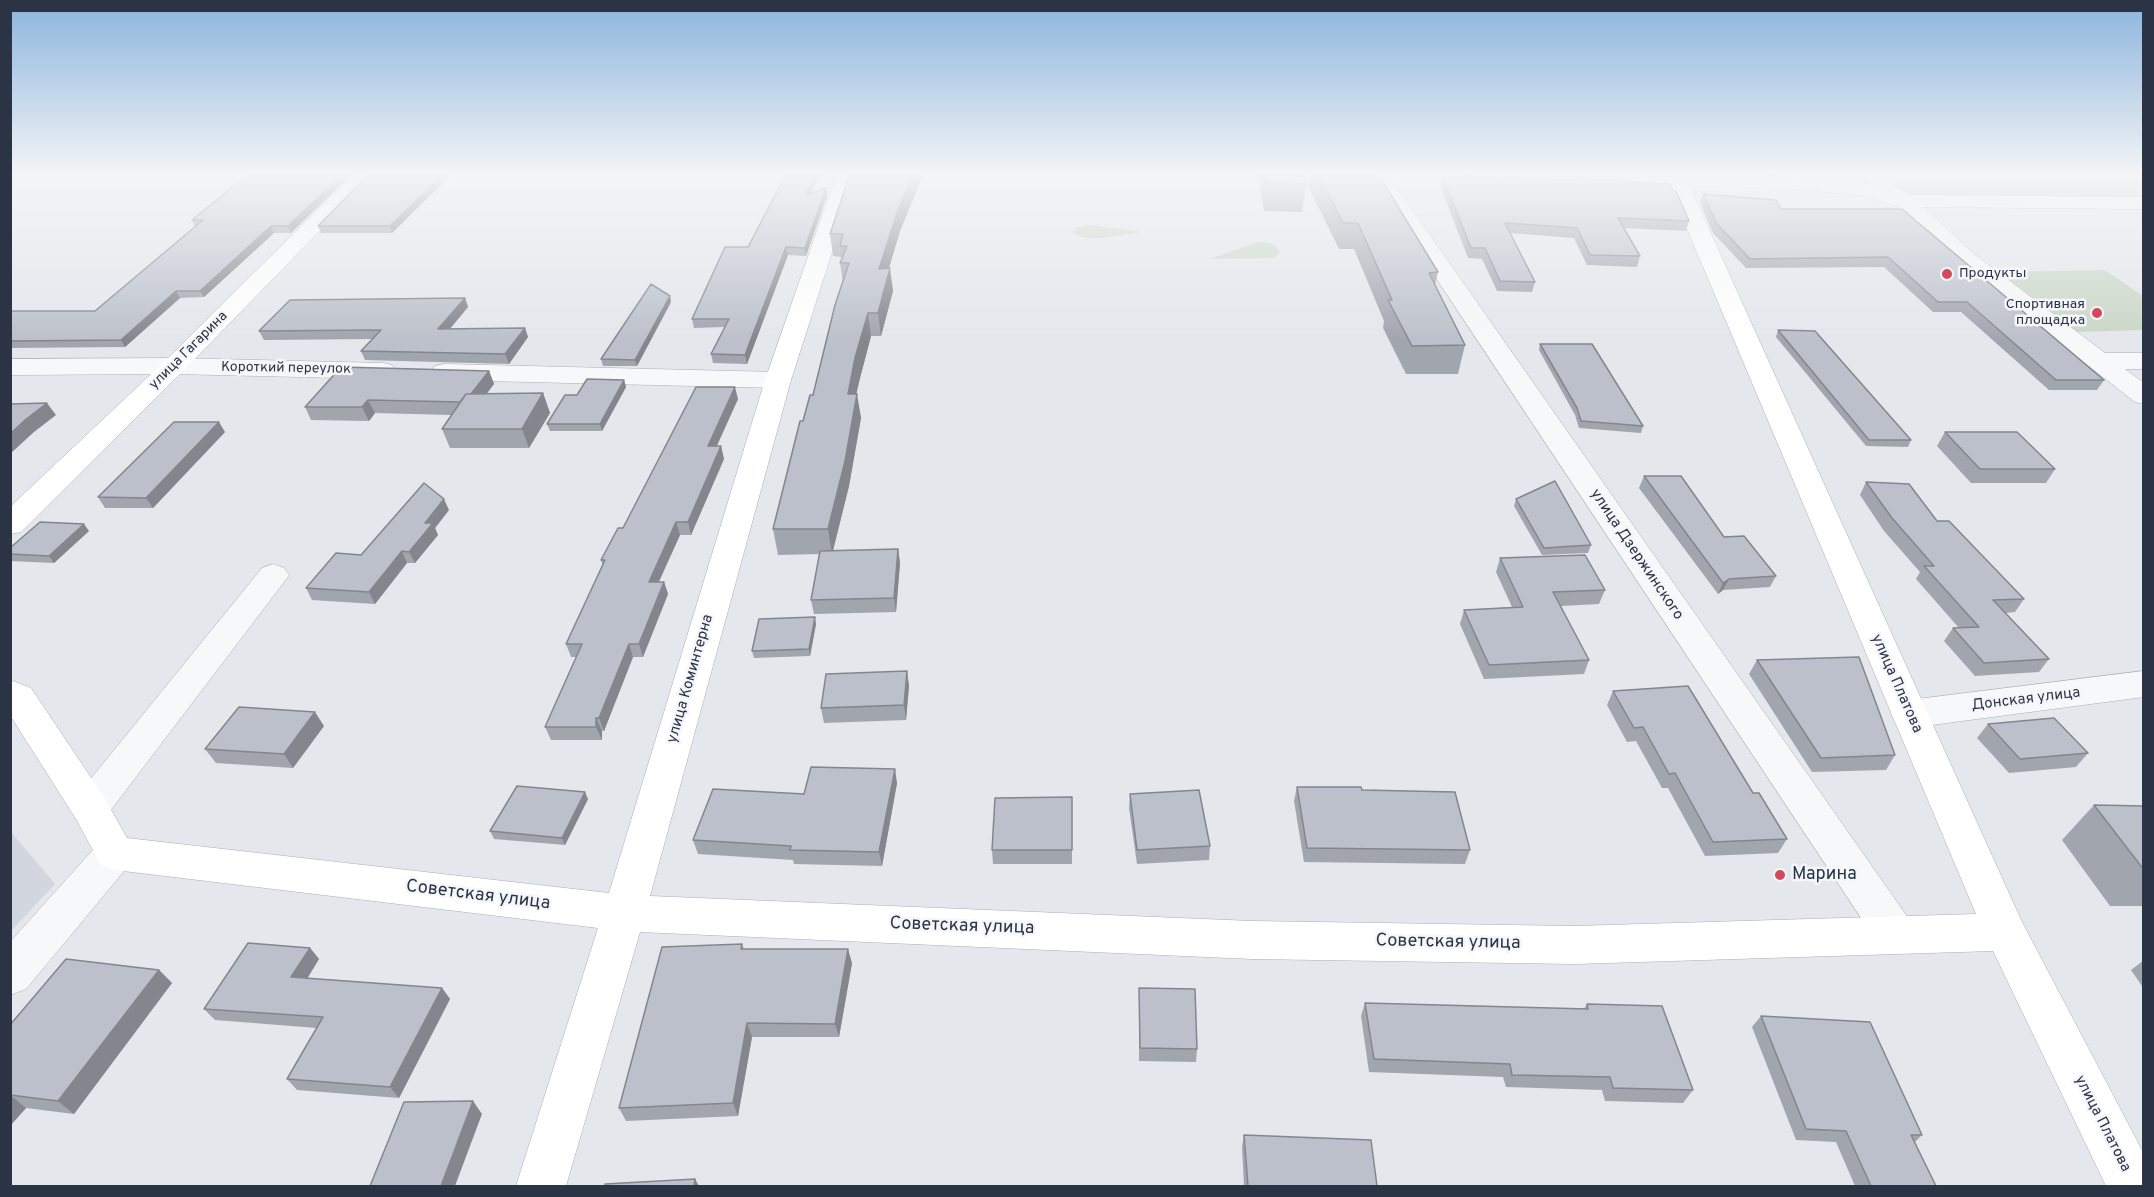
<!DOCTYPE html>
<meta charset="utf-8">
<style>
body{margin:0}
#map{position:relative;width:2154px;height:1197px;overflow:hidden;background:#e4e7ec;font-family:Overpass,sans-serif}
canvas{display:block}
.frame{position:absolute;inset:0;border:12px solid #2b3445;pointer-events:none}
</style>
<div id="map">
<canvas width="2154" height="1197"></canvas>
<div class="frame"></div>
</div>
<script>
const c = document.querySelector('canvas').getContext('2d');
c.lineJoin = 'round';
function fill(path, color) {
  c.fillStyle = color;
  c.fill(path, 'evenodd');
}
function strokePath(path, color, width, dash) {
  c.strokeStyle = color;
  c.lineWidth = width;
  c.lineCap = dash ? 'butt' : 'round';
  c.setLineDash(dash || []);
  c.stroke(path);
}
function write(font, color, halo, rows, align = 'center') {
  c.font = font + ' Overpass,sans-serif';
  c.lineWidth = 5;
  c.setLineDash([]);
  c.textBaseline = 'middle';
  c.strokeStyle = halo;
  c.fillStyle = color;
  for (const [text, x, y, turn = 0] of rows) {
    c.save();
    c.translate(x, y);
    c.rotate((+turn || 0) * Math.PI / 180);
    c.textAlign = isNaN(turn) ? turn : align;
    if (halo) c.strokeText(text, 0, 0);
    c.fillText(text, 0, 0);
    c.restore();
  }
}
fill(new Path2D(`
 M11,832L55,884L11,931H10Z`), '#d2d6de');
fill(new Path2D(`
 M1614,174H1857L1868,181Z
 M1881,174H2143V200L1906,197Z
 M1090,225L1142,232C1125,234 1085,245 1073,232L1077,227Z
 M1257,242C1266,242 1278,243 1280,253L1273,258L1210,259Z
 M2105,270L2143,296V330L2075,332L1997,272Z`), '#c9d6c5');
const street = new Path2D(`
 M1367,174H1387L1911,922L1918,935L1911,948L1896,954L1881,948Z
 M1451,174H1684L1778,176L1861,183L1888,190L1896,188L1903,190L1909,195L2144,197V209L1923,207L1974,254L2105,353H2144V369H2125L2144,383V404L2135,402L1958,264L1896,206L1860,195L1778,188L1461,180L1454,178Z
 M174,358L383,363L392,365L396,371L392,377L383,379L174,374L10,375V359Z
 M444,364L778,372L787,374L791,380L787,386L778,388L444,380L435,378L431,372L435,366Z
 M273,564L284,568L289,575L284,582L104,819L90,824L76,819L70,808L76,797L262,568Z
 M2144,671V697L1909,728L1896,724L1891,714L1896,704L1909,700Z
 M115,836L129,841L135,853L129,865L26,989L10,995V942L101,841Z`);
const secondary = new Path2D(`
 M354,174H375L183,371L21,532L10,534V507L165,361Z
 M837,174H857L791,380L650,896L1252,921L1575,926L1976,914L1664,174H1684L2022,922L2144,1154V1186H2106L1993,951L1575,964L1252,959L640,932L566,1186H516L598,928L115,870L101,865L76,819L10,715V680L31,688L104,797L127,838L609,893L765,380Z`);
strokePath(street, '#a9aeb7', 1);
strokePath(secondary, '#a9aeb7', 1);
fill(street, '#f7f8fa');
fill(secondary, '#fff');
fill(new Path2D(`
 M297,174H352L291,233H274L204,297L180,298L125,347L10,348V311H95L195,227L192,220Z
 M369,174H452L392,233H321L318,226Z
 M820,174L811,193L827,196L806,256L788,255L747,364L713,363L711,354L725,327L694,328L692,319L748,247Z
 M850,174H921L922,177L900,231L889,268L893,291L881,336H871L859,382L856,394L861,418L849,486L833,551L898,549L900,563L896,612L814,614L811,600L820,554L778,555L773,529L803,421L813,395L843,282L840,263L842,259L841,257L833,256L830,234Z
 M1258,174H1304L1306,184L1302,212L1264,211Z
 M1310,174H1378L1438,272L1435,285L1465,345L1458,374H1406L1383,328L1384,321L1354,249H1339L1308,186Z
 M1442,176L1575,180V178L1689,221L1686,231L1624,228L1640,256L1637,267L1587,265L1574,238L1510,233L1535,282L1532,292L1497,291L1482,259L1468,258L1440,185Z
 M1703,194L1781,209H1902L2104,380L2097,390H2049L1961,312H1933L1884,267L1746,268L1713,233L1700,203Z
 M465,298L468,307L450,329L525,328L528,337L509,364L365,360L361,351L372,339L264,340L259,331Z
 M671,302L637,366H603L601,359Z
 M1778,330L1911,440L1908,447L1866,446L1776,337Z
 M1540,344L1643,426L1641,433L1579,428L1575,415L1539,350Z
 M489,371L494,384L486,394L543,393L550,413L529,448H450L442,429L451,415L375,413L369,421L311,420L305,407Z
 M624,380L626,387L602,431H550L547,424L577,395Z
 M738,399L716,446H721L724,459L691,535H680L659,582H664L668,594L643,657H633L604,731H602V740H551L545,727L577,657H571L566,644L603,566L601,560L623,528Z
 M225,432L153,508H105L98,497Z
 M1945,432L2055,469L2046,483H1971L1937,446Z
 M1644,476L1776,576L1770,587L1723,590L1718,594L1639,488Z
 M1866,482L1937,521L2024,599L2015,612L2005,613L2049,659L2039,672L1975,676L1944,641L1953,628H1959L1916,579L1920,572L1884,531L1860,495Z
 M1516,499L1591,545L1588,553L1542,555L1514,506Z
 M449,510L435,528L438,535L415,563H407L375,604L312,600L306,588L361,555Z
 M89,531L54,563L10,561V548Z
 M1500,558L1605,590L1599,604L1561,606L1589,660L1584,674L1484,679L1460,624L1464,610L1512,607L1496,572Z
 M816,624L810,656L754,658L752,651Z
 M1757,660L1895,755L1886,770L1812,772L1749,674Z
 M907,671L909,686L906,720L824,723L821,708Z
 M1613,691L1753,793L1787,839L1778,853L1705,856L1668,788H1662L1636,741L1627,742L1607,705Z
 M1988,724L2088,753L2076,767L2009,773L1977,738Z
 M324,726L293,768L216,763L205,749Z
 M897,783L882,866L794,864L793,860L698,854L693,840L804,794Z
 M1297,787L1362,790L1470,850L1465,864L1304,862L1294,801Z
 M1130,794L1210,846L1209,860L1137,864L1129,808Z
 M1072,797V864H993L992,850Z
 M588,799L565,845L494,839L490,831Z
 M2094,805L2144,806V906H2110L2062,840Z
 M742,944L744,949L852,963L839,1037H752L738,1116L626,1121L619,1108Z
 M310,948L319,959L307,978L442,988L450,999L399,1098L297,1090L287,1079L317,1028L215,1020L204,1009Z
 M2144,960V989L2131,970Z
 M159,970L172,983L74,1114L26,1108L10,1126V1025Z
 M1139,988L1197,1049L1196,1062L1139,1061Z
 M1365,1003L1584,1009L1587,1004L1693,1090L1683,1103L1605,1101L1602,1090L1506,1087L1503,1077L1369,1072L1361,1016Z
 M1761,1016L1922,1135L1915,1142L1936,1186H1855L1836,1142L1796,1140L1752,1027Z
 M1244,1135L1377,1186H1244L1242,1147Z`), '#a1a5ae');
fill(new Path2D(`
 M343,174H352L291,233L288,226Z
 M443,174H452L392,233L390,226Z
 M815,174H820L807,203L806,195Z
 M913,174H921L922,177L900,231L882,291L879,269L898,210Z
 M826,188L827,196L806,256L805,248Z
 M271,226L274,233L204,297L200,291Z
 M786,247L788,255L747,364L745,355Z
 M890,268L893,291L881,336L878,313Z
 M176,291L180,298L125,347L121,340Z
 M670,296L671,302L637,366L635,360Z
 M465,298L468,307L442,338L438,329Z
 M868,313L871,336L859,382L851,418L848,394L855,358Z
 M525,328L528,337L509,364L505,354Z
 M489,371L494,384L470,416L465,402Z
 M624,380L626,387L602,431L600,424Z
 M735,387L738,399L711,459L708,446Z
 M543,393L550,413L529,448L522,429Z
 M857,394L861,418L849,486L832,554L828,529Z
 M368,400L375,413L369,421L362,407Z
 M47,403L56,415L34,432L10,454V434L25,420Z
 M219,422L225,432L153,508L146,498Z
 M721,446L724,459L691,535L688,522Z
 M444,499L449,510L435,528L438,535L415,563L409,552L425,523Z
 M676,522L680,535L653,594L649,582Z
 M84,524L89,531L54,563L49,556Z
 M898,549L900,563L896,612L894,598Z
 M402,551L407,563L375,604L369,592Z
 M1729,579L1723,590L1718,594L1723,583Z
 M664,582L668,594L643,657L639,644Z
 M815,617L816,624L810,656L809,649Z
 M629,644L633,657L604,731L599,718Z
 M907,671L909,686L906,720L904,705Z
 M315,712L324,726L293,768L284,754Z
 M596,718L602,731V740L596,727Z
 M895,769L897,783L882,866L879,852Z
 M585,792L588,799L565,845L562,838Z
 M310,948L319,959L301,989L291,977Z
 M848,949L852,963L839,1037L835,1024Z
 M159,970L172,983L74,1114L58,1101Z
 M442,988L450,999L399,1098L390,1087Z
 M747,1023L752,1037L738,1116L733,1103Z
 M10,1095L26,1108L10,1126Z
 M473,1101L482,1114L455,1186H441Z
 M695,1179L699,1186H694Z`), '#83868d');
const building = new Path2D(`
 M297,174H343L288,226H271L200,291H176L121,340L10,341V311H95L203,220H192L247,175H293Z
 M369,174H443L390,226H318Z
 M786,174H815L806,195L826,188L805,248L786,247L745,355L711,354L729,319H692L725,247H748Z
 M850,174H913L898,210L879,269L890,268L878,313H868L855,358L848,394H857L845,461L828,529H773L800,421H803L810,395H813L835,305L849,263H840L847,246H840L843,234H830Z
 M1266,174H1304L1306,184L1267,183Z
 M1318,174H1378L1438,272L1429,273L1465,345L1412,346L1388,300H1392L1358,223H1343Z
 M1472,174H1474L1476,177L1576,180L1575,178L1670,184L1673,191H1676L1689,221L1618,218L1640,256L1590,255L1577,228L1505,223L1535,282L1500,281L1485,248H1471L1442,176L1465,177Z
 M1703,194L1776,200L1781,209H1902L2104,380H2056L1967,302H1938L1888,257L1750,259L1717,224Z
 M651,284L670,296L635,360L601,359Z
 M465,298L438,329L525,328L505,354L361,351L381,330L259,331L290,300Z
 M1778,330L1815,331L1911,440H1869Z
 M1540,344H1592L1643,426L1581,421L1577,408Z
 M341,367L489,371L471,394H466L460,402L368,400L362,407H305Z
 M587,379L624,380L600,424H547L565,395H577Z
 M696,387H735L708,446H721L688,522H676L649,582H664L639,644H629L599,718H596V727H545L582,644H566L605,560H601L618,528H623Z
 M543,393L522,429H442L466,394Z
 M47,403L25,420L10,434V404Z
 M174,422H219L146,498L98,497Z
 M1945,432H2017L2055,469H1980Z
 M1644,476H1681L1724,537L1744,536L1776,576L1729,579L1723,583Z
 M1555,481L1591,545L1544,548L1516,499Z
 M1866,482L1909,484L1937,521H1949L2024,599L1993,600L2049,659L1984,663L1953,628L1979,627L1924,566H1934L1892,518Z
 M424,483L444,499L425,523H433L409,552L402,551L369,592L306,588L336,553L361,555Z
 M40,522L84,524L49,556L10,554V548Z
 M898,549L894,598L811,600L820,551Z
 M1585,555L1605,590L1553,592L1589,660L1489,665L1464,610L1523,607L1500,558Z
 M815,617L809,649L752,651L759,619Z
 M1859,657L1895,755L1821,758L1757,660Z
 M907,671L904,705L821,708L826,674Z
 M1688,686L1753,793H1759L1787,839L1713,842L1675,773L1669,774L1643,727L1634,728L1613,691Z
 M239,707L315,712L284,754L205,749Z
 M2054,718L2088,753L2020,759L1988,724Z
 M811,767L895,769L879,852L790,850L791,846L693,840L713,789L804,794Z
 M517,786L585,792L562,838L490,831Z
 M1297,787H1361L1362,790L1455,792L1470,850L1307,848Z
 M1199,790L1210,846L1137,850L1130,794Z
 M1072,797V850H992L995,798Z
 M2094,805L2144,806V870Z
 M248,943L310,948L291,977L442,988L390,1087L287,1079L323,1017L204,1009Z
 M742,944L741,949H848L835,1024L747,1023L733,1103L619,1108L662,947Z
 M66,959L159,970L58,1101L10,1095V1025Z
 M1139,988L1195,989L1197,1049L1140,1048Z
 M1365,1003L1588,1009L1587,1004L1662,1006L1693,1090L1613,1088L1610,1077L1512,1075L1510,1064L1374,1059Z
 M1761,1016L1870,1022L1922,1135H1911L1936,1186H1871L1846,1131L1806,1129Z
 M473,1101L441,1186H370L404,1102Z
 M1244,1135L1371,1140L1377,1186H1248Z
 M695,1179L694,1186H605V1184Z`);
fill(building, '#bbc0ca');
strokePath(building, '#83868d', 1.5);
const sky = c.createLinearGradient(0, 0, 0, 341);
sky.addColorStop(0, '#8bb4dd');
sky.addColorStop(0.51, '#f3f4f6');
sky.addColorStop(1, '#f3f4f600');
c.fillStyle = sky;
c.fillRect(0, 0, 2154, 341);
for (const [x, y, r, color] of [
 [1947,274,6,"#d1495b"],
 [2097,313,6,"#d1495b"],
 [1780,875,6,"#d1495b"]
]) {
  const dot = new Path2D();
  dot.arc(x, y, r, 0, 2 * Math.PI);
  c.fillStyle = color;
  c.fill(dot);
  strokePath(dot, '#f4f6f9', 2);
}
write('14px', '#2b3445', '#f4f6f9', [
 ["Продукты",1959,274],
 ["Спортивная",2085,305,"right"],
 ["площадка",2085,321,"right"]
], 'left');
write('14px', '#2b3445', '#f4f6f9', [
 ["улица Гагарина",189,351,-45],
 ["Короткий переулок",286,369,1]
]);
write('15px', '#2b3445', '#f4f6f9', [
 ["улица Дзержинского",1636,555,56],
 ["улица Коминтерна",691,679,-74],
 ["улица Платова",1896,684,66],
 ["Донская улица",2026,700,-7],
 ["улица Платова",2102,1124,63]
]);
write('18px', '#2b3445', '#f4f6f9', [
 ["Марина",1792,875]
], 'left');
write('18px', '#2b3445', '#f4f6f9', [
 ["Советская улица",478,896,7],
 ["Советская улица",962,927,2],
 ["Советская улица",1448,943,1]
]);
</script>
